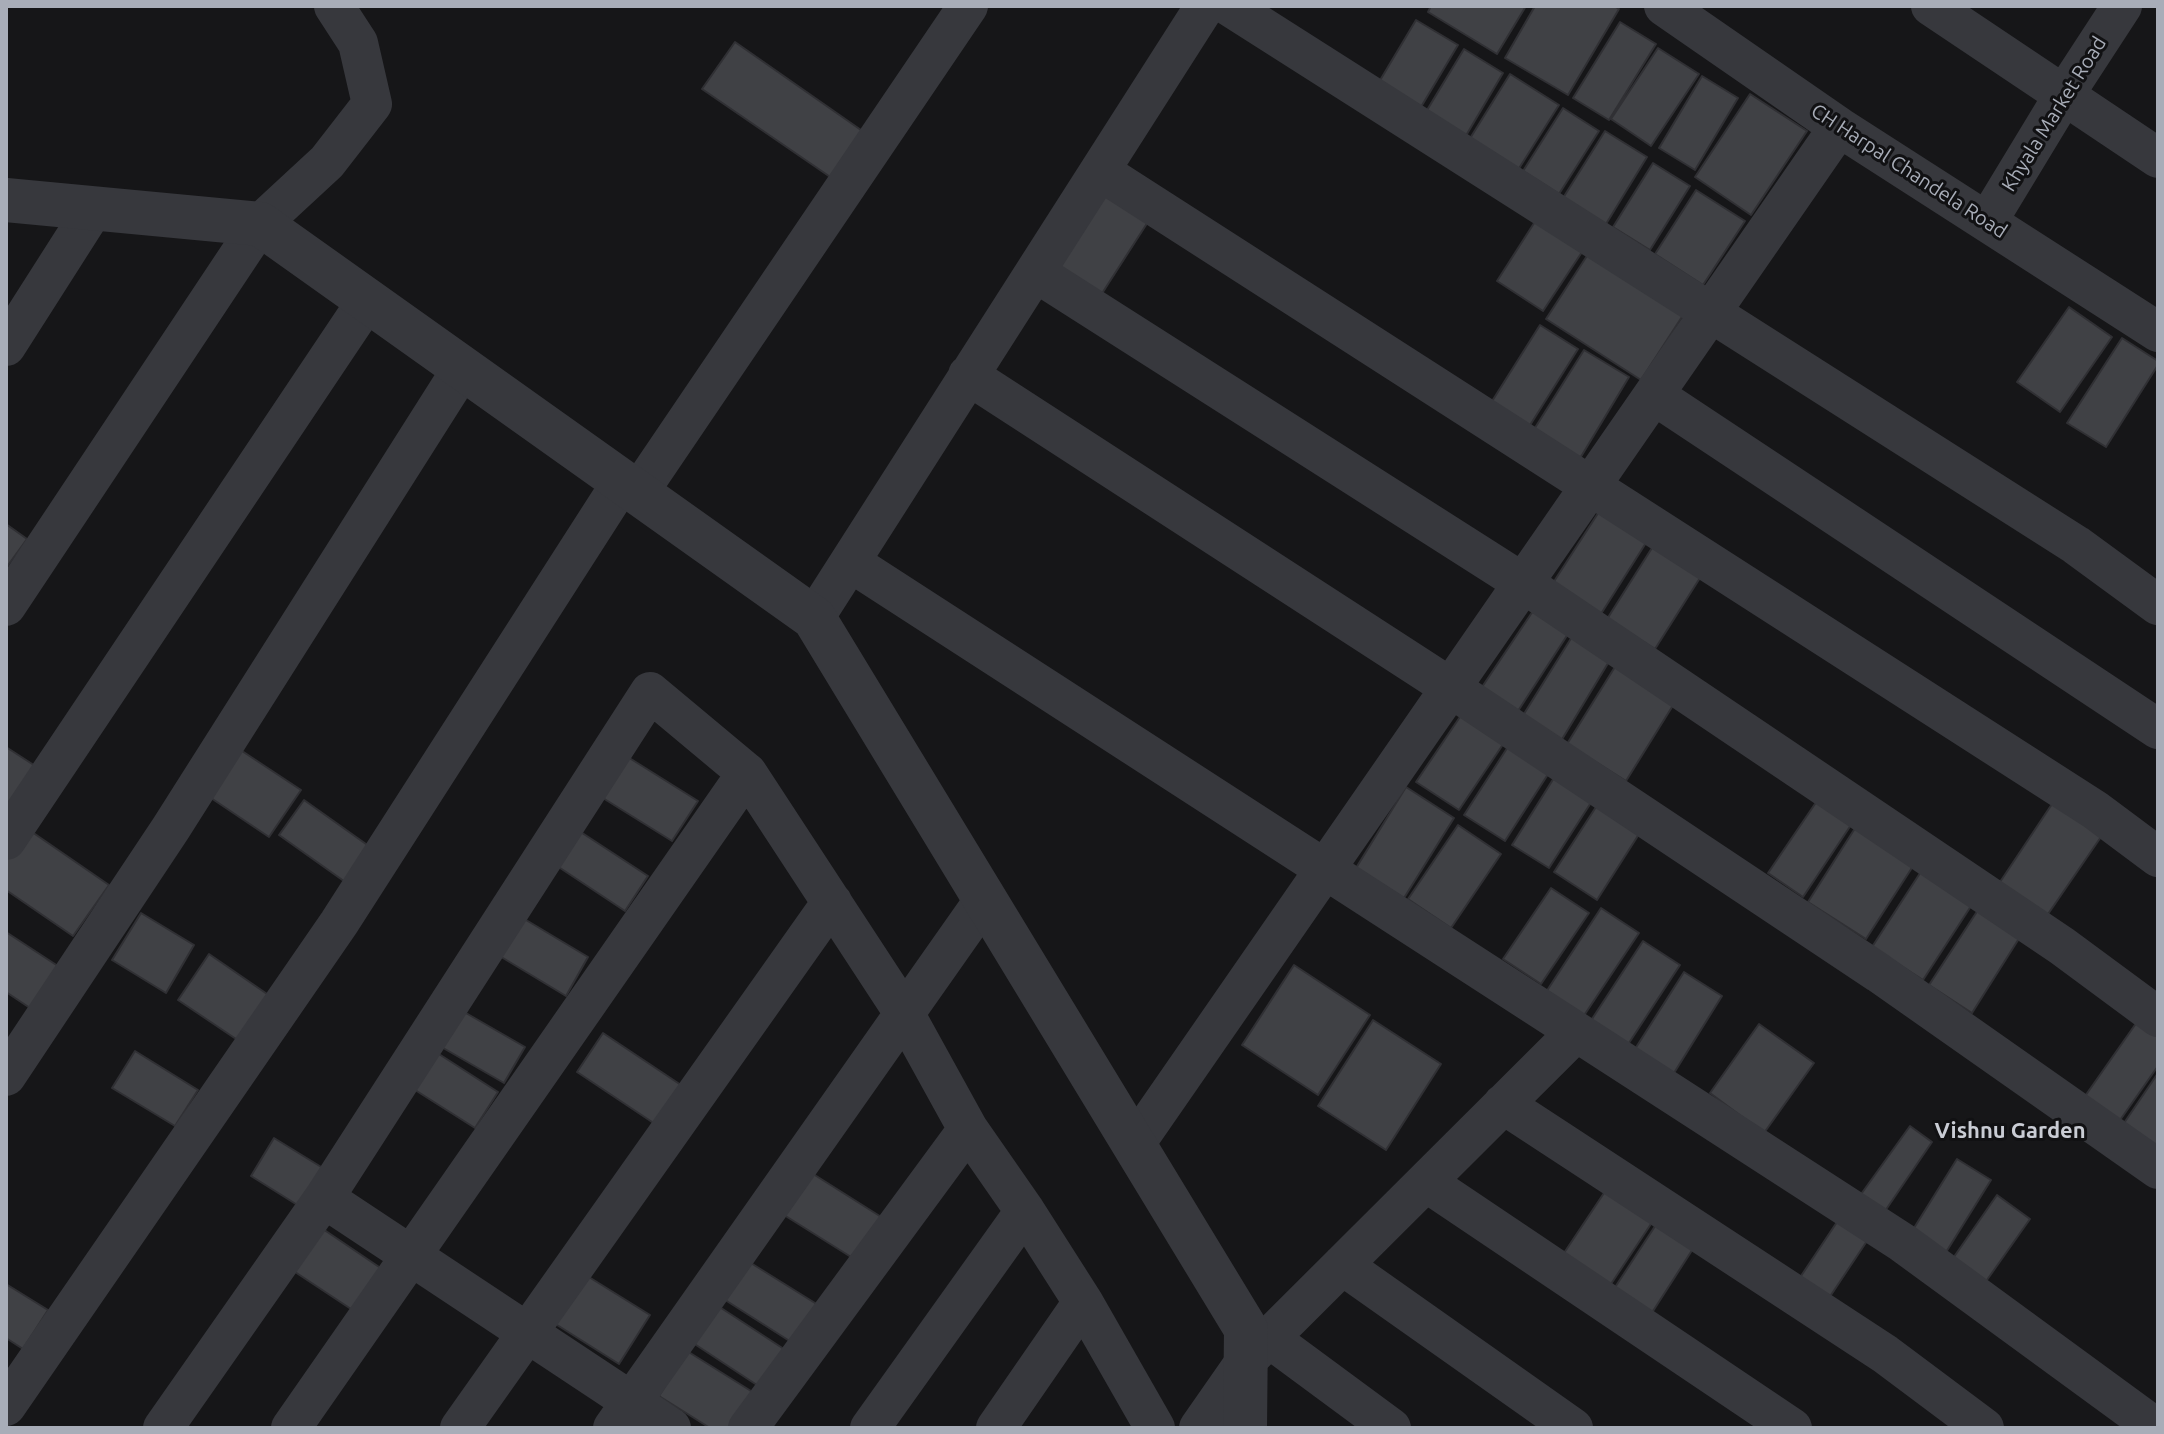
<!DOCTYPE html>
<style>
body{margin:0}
#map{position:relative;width:2164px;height:1434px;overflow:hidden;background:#161618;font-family:Ubuntu,sans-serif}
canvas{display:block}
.frame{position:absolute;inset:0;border:8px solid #a8adb8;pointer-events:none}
</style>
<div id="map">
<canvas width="2164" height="1434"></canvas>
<div class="frame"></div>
</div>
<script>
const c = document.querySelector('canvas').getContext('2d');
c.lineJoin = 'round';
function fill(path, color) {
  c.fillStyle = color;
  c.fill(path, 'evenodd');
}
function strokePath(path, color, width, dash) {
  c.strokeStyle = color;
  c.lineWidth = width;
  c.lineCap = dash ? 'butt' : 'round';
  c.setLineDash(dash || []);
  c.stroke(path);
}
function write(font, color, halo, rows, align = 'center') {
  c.font = font + ' Ubuntu,sans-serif';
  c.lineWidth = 6;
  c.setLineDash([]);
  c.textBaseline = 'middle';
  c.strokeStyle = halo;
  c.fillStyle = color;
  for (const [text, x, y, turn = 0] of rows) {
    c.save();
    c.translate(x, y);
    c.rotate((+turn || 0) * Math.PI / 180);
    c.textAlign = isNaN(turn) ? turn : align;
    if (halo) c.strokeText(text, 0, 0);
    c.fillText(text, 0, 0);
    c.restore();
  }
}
const building = new Path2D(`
 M1431,6H1526L1497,54L1428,12Z
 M1535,6H1614L1619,9L1568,95L1505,58Z
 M1416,20L1458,45L1421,107L1379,82Z
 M1620,22L1656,44L1609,120L1573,98Z
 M735,42L871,137L839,183L702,89Z
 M1658,48L1699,74L1651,146L1611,119Z
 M1464,49L1503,73L1464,139L1424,115Z
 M1510,74L1559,105L1518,170L1469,140Z
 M1702,76L1738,98L1695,170L1659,148Z
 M1750,94L1807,131L1751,215L1695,177Z
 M1563,108L1599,131L1559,194L1523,171Z
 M1605,131L1647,157L1606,224L1563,198Z
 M1653,163L1690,186L1650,250L1613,227Z
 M1109,180L1155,211L1101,295L1054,265Z
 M1696,190L1745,221L1703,285L1655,254Z
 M1545,206L1592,237L1543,311L1497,281Z
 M1594,245L1689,306L1641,380L1546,319Z
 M2069,307L2112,337L2060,412L2017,382Z
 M1540,325L1578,349L1527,430L1489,406Z
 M2122,338L2158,361V365L2106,447L2067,423Z
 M1584,350L1629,377L1579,460L1533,431Z
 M1604,504L1651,535L1599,617L1551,586Z
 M6,524L27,539L6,568Z
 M1657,540L1705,570L1655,649L1607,619Z
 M1535,608L1570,631L1518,711L1482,687Z
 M1575,632L1613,655L1561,741L1522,717Z
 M1618,662L1677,699L1626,781L1567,744Z
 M1468,705L1510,734L1459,810L1416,782Z
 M1513,739L1554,765L1505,841L1464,815Z
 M6,747L43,771L6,811Z
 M239,749L301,790L269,837L208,796Z
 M623,754L698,801L672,841L598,795Z
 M1557,773L1594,798L1549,868L1512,845Z
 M1406,787L1454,818L1404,898L1356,868Z
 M1605,793L1648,820L1597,900L1554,872Z
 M1819,798L1853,822L1803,897L1768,873Z
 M304,800L373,849L348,884L279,835Z
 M2054,801L2103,834L2046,917L1998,885Z
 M1859,822L1917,860L1866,939L1808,902Z
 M19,823L109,885L73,936L6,890V843Z
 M570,825L648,876L625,911L548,860Z
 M1458,825L1501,854L1451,928L1408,899Z
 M1924,867L1975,900L1923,980L1872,947Z
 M1551,888L1589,913L1541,984L1503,959Z
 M1601,908L1639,933L1583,1017L1546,992Z
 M1978,910L2020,937L1972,1013L1929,985Z
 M511,911L588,957L566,996L488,949Z
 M141,913L194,945L166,993L112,960Z
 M6,932L64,970L36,1012L6,992Z
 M1643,941L1680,965L1627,1046L1590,1022Z
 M209,954L270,996L239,1041L178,1000Z
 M1294,965L1370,1015L1318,1095L1242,1045Z
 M1684,972L1722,996L1674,1073L1635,1049Z
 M452,1005L525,1047L504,1083L431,1041Z
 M1373,1020L1441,1064L1386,1150L1318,1106Z
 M2137,1022L2158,1036V1066L2118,1123L2083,1099Z
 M1759,1024L1814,1063L1764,1133L1710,1093Z
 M603,1033L681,1085L655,1124L577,1072Z
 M428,1047L498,1092L475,1128L404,1083Z
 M135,1051L198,1090L175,1126L112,1088Z
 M2158,1073V1149L2122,1126Z
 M1910,1126L1932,1142L1883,1214L1859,1197Z
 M274,1138L331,1173L307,1211L251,1176Z
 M1957,1159L1991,1180L1943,1257L1909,1236Z
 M810,1172L886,1220L859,1262L784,1215Z
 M1612,1181L1659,1212L1603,1296L1556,1265Z
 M1997,1195L2030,1219L1982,1287L1949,1264Z
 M1845,1210L1875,1229L1825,1304L1795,1285Z
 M1661,1217L1698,1241L1646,1322L1608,1298Z
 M317,1225L385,1271L357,1313L289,1268Z
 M746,1260L823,1308L799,1347L722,1298Z
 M576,1269L650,1315L619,1364L546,1318Z
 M6,1284L48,1310L23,1349L6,1338Z
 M715,1304L790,1353L766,1391L690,1341Z
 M687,1351L759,1396L739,1428H710L659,1396Z`);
fill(building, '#404145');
strokePath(building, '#303034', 2);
strokePath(new Path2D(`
 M1229,6L2076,545L2158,605
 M1664,6L1839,127L2158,332
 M1931,6L2158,158
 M1100,171L2095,810L2158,857
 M1987,222L2064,95L2122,6
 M1035,272L1523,583L2062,946L2158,1017
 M6,346L94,208
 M968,375L1451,688L1879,973L2158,1169
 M1654,395L2158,729
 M638,493L968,6
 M850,562L1903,1243L2156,1428
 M6,606L260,224L327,162L372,104L358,43L334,6
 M814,618L1205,6
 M6,840L367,301
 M6,1076L171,828L462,369
 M1503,1104L1885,1354L1984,1428
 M1134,1145L1839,127
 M1426,1182L1792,1428
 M324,1198L671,1428
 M1342,1265L1573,1428
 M1269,1338L1391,1428
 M6,1406L339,923L622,482
 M163,1428L324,1198L650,692L747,773L904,1013L968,1129L1025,1211L1083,1302L1155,1428
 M291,1428L747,773
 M460,1428L832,902
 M613,1428L985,899
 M748,1428L968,1129
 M870,1428L1025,1211
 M996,1428L1083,1302
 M1199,1428L1245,1362L1576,1032`), '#37383d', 40);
strokePath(new Path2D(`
 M6,200L260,224L814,618L1246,1329L1245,1428`), '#37383d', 44);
write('20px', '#a8adb8', '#111113', [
 ["Khyala Market Road",2054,114,-58],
 ["CH Harpal Chandela Road",1909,171,33]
]);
write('bold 22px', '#c9ccd4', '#111113', [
 ["Vishnu Garden",2010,1131]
]);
</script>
